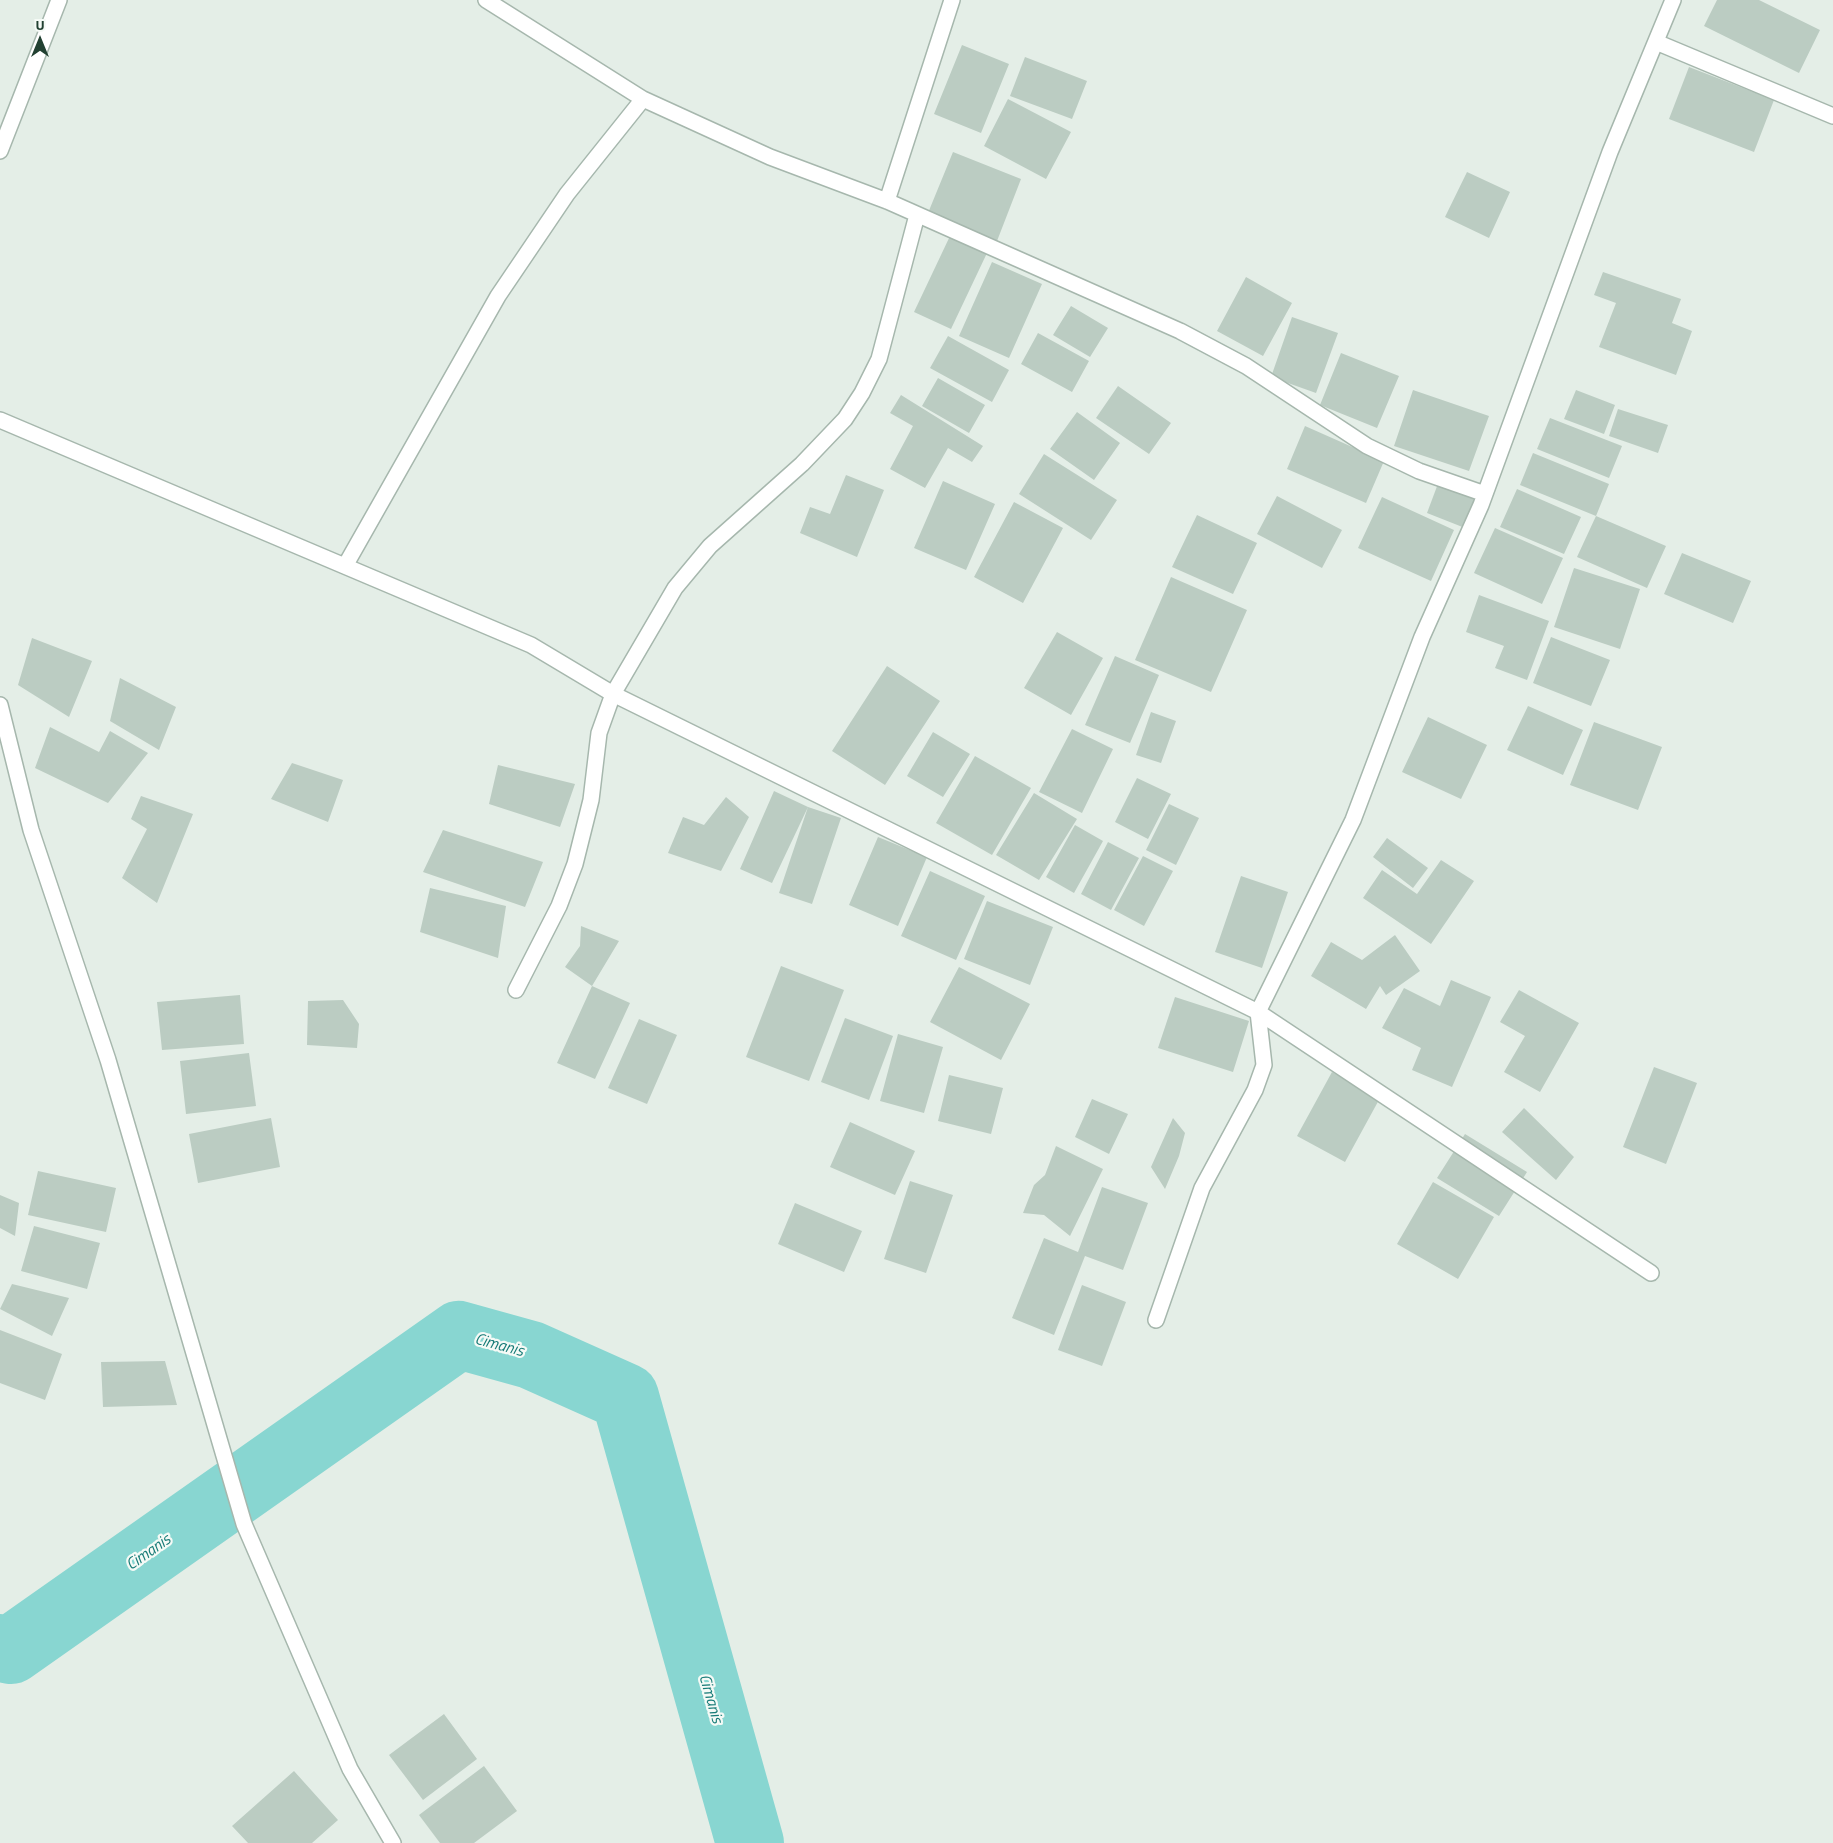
<!DOCTYPE html>
<style>
body{margin:0}
#map{position:relative;width:1833px;height:1843px;overflow:hidden;background:#e4eee7;font-family:"Titillium Web",sans-serif}
canvas{display:block}
.north{position:absolute;left:15px;top:15px;width:50px;height:50px;-webkit-text-stroke:4px #f5faf6;paint-order:stroke;rotate:0deg;font-size:14px;font-weight:700;line-height:20px;text-align:center;color:#224132}
.north::after{content:'';display:block;margin:auto;width:18px;height:22px;background:#224132;clip-path:polygon(50% 0,100% 100%,50% 72%,0 100%)}
</style>
<div id="map">
<canvas width="1833" height="1843"></canvas>
<div class="north">U</div>
</div>
<script>
const c = document.querySelector('canvas').getContext('2d');
c.lineJoin = 'round';
function strokePath(path, color, width, dash) {
  c.strokeStyle = color;
  c.lineWidth = width;
  c.lineCap = dash ? 'butt' : 'round';
  c.setLineDash(dash || []);
  c.stroke(path);
}
function fill(path, color) {
  c.fillStyle = color;
  c.fill(path, 'evenodd');
}
function write(font, color, halo, rows, align = 'center') {
  c.font = font + ' "Titillium Web",sans-serif';
  c.lineWidth = 4.5;
  c.setLineDash([]);
  c.textBaseline = 'middle';
  c.strokeStyle = halo;
  c.fillStyle = color;
  for (const [text, x, y, turn = 0] of rows) {
    c.save();
    c.translate(x, y);
    c.rotate((+turn || 0) * Math.PI / 180);
    c.textAlign = isNaN(turn) ? turn : align;
    if (halo) c.strokeText(text, 0, 0);
    c.fillText(text, 0, 0);
    c.restore();
  }
}
strokePath(new Path2D(`
 M0,1648L11,1650L459,1335L531,1355L625,1397L750,1843`), '#88d6d1', 68);
fill(new Path2D(`
 M1717,0H1759L1820,30L1799,73L1704,26Z
 M962,45L1009,64L981,133L934,114Z
 M1025,57L1087,81L1072,119L1010,96Z
 M1689,67L1774,100L1754,152L1669,119Z
 M1008,99L1071,132L1046,179L984,146Z
 M953,152L1021,179L997,241L928,213Z
 M1467,172L1510,192L1489,238L1445,217Z
 M950,236L987,253L951,329L914,312Z
 M992,262L1042,284L1009,358L959,336Z
 M1603,272L1681,299L1672,323L1667,321L1692,331L1676,375L1599,347L1616,303L1594,295Z
 M1246,277L1292,303L1263,356L1217,331Z
 M1071,306L1108,328L1090,357L1053,335Z
 M1292,317L1338,333L1316,393L1271,377Z
 M1038,333L1089,361L1072,392L1021,364Z
 M948,336L1009,370L992,402L930,368Z
 M1341,353L1399,376L1377,428L1320,405Z
 M938,378L985,405L969,433L922,406Z
 M1118,386L1171,423L1149,454L1096,418Z
 M1413,390L1489,416L1469,471L1394,446Z
 M1576,390L1615,405L1604,434L1564,419Z
 M901,395L983,446L972,462L948,448L925,488L890,469L913,426L890,413Z
 M1618,409L1668,425L1658,453L1609,436Z
 M1077,412L1120,443L1094,480L1050,449Z
 M1550,418L1622,446L1609,478L1537,449Z
 M1305,426L1384,461L1366,503L1287,469Z
 M1533,453L1609,484L1596,516L1520,485Z
 M1044,454L1117,500L1091,540L1019,494Z
 M846,475L884,490L857,557L800,533L810,507L830,514Z
 M943,481L995,504L966,570L914,548Z
 M1439,481L1477,495L1465,528L1427,513Z
 M1517,489L1581,517L1564,554L1500,527Z
 M1277,496L1342,530L1322,568L1257,534Z
 M1382,497L1454,530L1431,581L1358,548Z
 M1014,502L1063,528L1023,603L974,577Z
 M1197,515L1257,543L1233,594L1172,567Z
 M1596,516L1666,546L1647,588L1577,557Z
 M1495,528L1563,558L1542,604L1474,573Z
 M1682,553L1751,581L1733,623L1664,594Z
 M1574,568L1640,589L1620,649L1554,627Z
 M1171,577L1247,610L1211,692L1135,660Z
 M1479,595L1549,621L1527,680L1495,668L1504,646L1466,632Z
 M1057,632L1103,658L1071,715L1024,688Z
 M1551,637L1610,660L1591,706L1533,683Z
 M32,638L92,661L69,717L18,685Z
 M1115,656L1159,675L1130,743L1085,725Z
 M887,666L940,701L885,785L832,751Z
 M120,678L176,707L159,750L110,721Z
 M1528,706L1583,730L1563,775L1507,750Z
 M1151,712L1176,721L1161,763L1136,755Z
 M1428,717L1487,745L1461,799L1402,772Z
 M1594,722L1662,747L1638,810L1570,785Z
 M50,727L99,752L110,731L148,753L108,803L35,768Z
 M1072,729L1113,749L1082,813L1039,792Z
 M933,732L970,754L943,797L907,776Z
 M975,756L1031,788L992,855L936,823Z
 M292,763L343,780L328,822L271,799Z
 M498,765L575,784L560,827L489,804Z
 M1137,778L1171,794L1148,839L1115,822Z
 M774,791L808,807L772,883L740,869Z
 M1034,793L1077,819L1039,880L996,855Z
 M141,796L193,814L157,903L122,878L147,829L131,819Z
 M726,797L749,817L721,871L668,853L683,817L704,825Z
 M1169,804L1199,818L1176,865L1146,850Z
 M808,807L841,818L812,904L779,893Z
 M1075,825L1103,841L1074,893L1046,877Z
 M443,830L543,862L525,907L423,872Z
 M878,837L927,857L898,926L849,905Z
 M1387,838L1428,868L1413,888L1373,857Z
 M1108,842L1139,858L1111,910L1081,894Z
 M1143,856L1173,871L1144,926L1114,910Z
 M1441,860L1474,881L1431,944L1363,898L1382,870L1417,894Z
 M930,871L985,896L956,960L901,936Z
 M1241,876L1288,892L1262,968L1215,952Z
 M430,888L506,906L498,958L420,932Z
 M987,901L1053,927L1030,985L964,959Z
 M581,926L619,941L592,986L630,1003L595,1079L557,1063L592,986L565,967L580,946Z
 M1395,935L1420,971L1386,995L1380,986L1366,1009L1311,976L1331,942L1362,960Z
 M781,966L844,990L809,1081L746,1057Z
 M959,967L1030,1004L1001,1060L930,1022Z
 M1451,980L1491,997L1452,1087L1412,1070L1421,1048L1382,1028L1404,988L1440,1006Z
 M1519,990L1579,1023L1540,1092L1504,1072L1525,1036L1500,1022Z
 M240,995L244,1044L162,1050L157,1002Z
 M1175,997L1249,1021L1233,1072L1158,1048Z
 M343,1000L359,1024L357,1048L307,1045L308,1001Z
 M845,1018L893,1036L869,1100L821,1082Z
 M639,1019L677,1035L647,1104L608,1088Z
 M898,1034L943,1047L924,1113L880,1101Z
 M249,1053L256,1106L186,1114L180,1061Z
 M1654,1067L1697,1083L1666,1164L1623,1147Z
 M1332,1072L1380,1098L1345,1162L1297,1136Z
 M949,1075L1003,1088L991,1134L938,1121Z
 M1092,1099L1128,1114L1109,1154L1075,1137Z
 M1524,1108L1574,1157L1556,1180L1502,1132Z
 M271,1118L280,1167L198,1183L189,1134Z
 M1173,1118L1185,1133L1179,1156L1165,1189L1151,1167Z
 M850,1122L915,1151L895,1195L830,1167Z
 M1465,1134L1527,1172L1499,1216L1437,1178Z
 M1056,1146L1103,1169L1070,1236L1044,1215L1023,1213L1034,1185L1045,1175Z
 M38,1171L116,1188L106,1232L28,1215Z
 M910,1181L953,1195L926,1273L884,1259Z
 M1433,1182L1494,1217L1458,1279L1397,1244Z
 M1102,1187L1148,1203L1123,1270L1085,1256L1054,1335L1012,1318L1044,1238L1078,1252Z
 M0,1195L19,1203L15,1236L0,1228Z
 M795,1203L862,1231L844,1272L778,1244Z
 M34,1226L100,1243L87,1289L21,1271Z
 M12,1284L69,1298L52,1336L0,1309Z
 M1082,1285L1126,1302L1102,1366L1058,1350Z
 M0,1330L62,1354L45,1400L0,1383Z
 M165,1361L177,1405L103,1407L101,1362Z
 M444,1714L477,1759L423,1800L389,1755Z
 M484,1766L517,1811L474,1843H440L419,1815Z
 M294,1771L338,1820L312,1843H248L232,1826Z`), '#bbccc2');
const minor = new Path2D(`
 M1656,42L1833,116
 M643,99L770,157L887,201L1180,331L1246,366L1367,446L1419,471L1485,494
 M0,151L59,0
 M887,201L952,0
 M0,420L531,645L613,694L1258,1012L1353,820L1422,637L1481,505L1610,152L1673,0
 M345,566L498,296L567,194L643,99L486,0
 M0,705L31,830L108,1060L244,1524L350,1769L393,1843
 M516,990L559,906L575,864L591,800L599,733L613,694L675,588L710,546L802,464L845,419L862,393L879,359L917,215
 M1156,1320L1202,1188L1255,1090L1264,1065L1258,1012L1651,1273`);
strokePath(minor, '#a6b7ad', 18);
strokePath(minor, '#fff', 15);
write('italic 16px', '#177b77', '#f5faf6', [
 ["Cimanis",499,1346,15],
 ["Cimanis",149,1553,-35],
 ["Cimanis",710,1699,74]
]);
</script>
